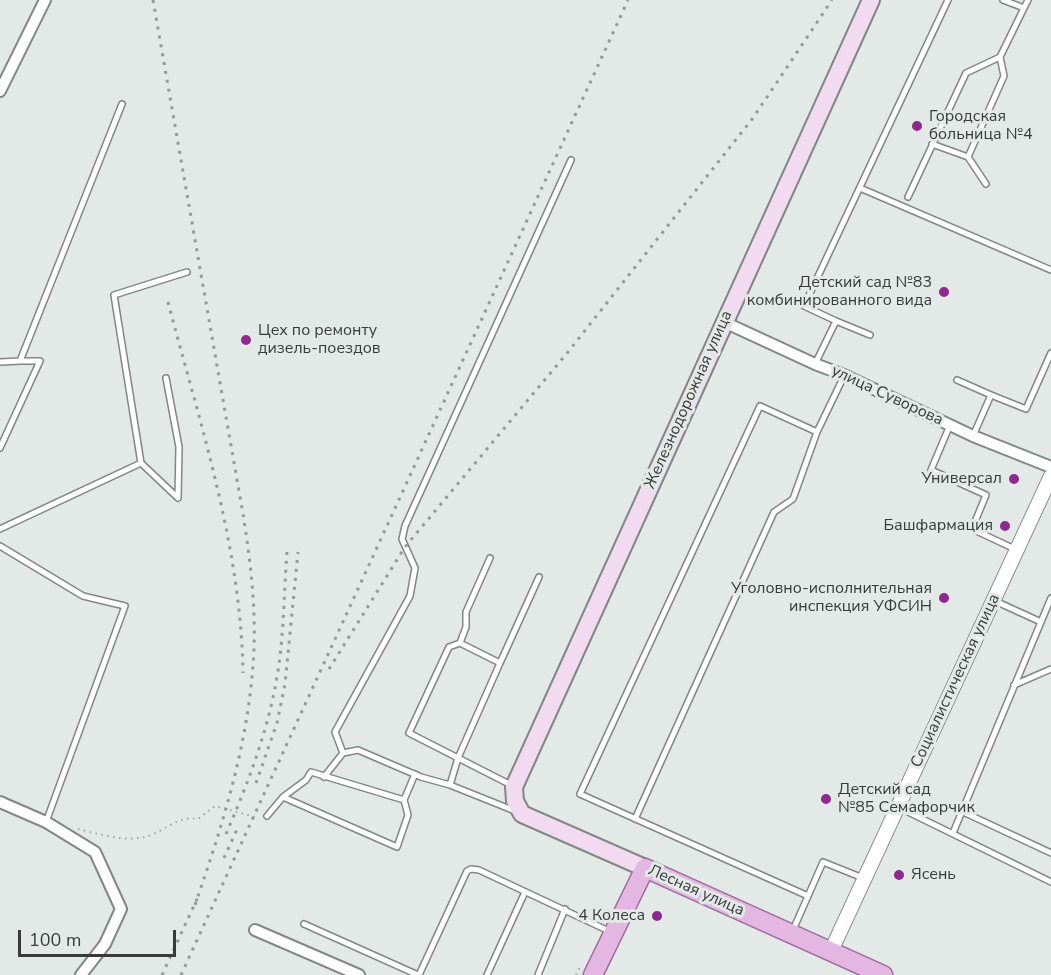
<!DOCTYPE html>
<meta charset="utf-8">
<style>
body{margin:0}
#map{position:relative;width:1051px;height:975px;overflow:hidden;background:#e2e9e6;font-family:"Nunito Sans",sans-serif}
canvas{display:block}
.scale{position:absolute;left:18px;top:930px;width:158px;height:27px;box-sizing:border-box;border:3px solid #383b3a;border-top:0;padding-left:8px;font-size:18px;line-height:21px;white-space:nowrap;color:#383b3a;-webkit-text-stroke:4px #e2e9e6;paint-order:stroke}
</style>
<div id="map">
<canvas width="1051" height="975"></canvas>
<div class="scale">100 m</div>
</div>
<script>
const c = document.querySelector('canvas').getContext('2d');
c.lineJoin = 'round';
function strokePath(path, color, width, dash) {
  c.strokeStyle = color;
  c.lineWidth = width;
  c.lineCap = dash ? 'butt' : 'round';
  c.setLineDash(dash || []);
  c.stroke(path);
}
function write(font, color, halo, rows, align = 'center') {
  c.font = font + ' "Nunito Sans",sans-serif';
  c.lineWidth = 6;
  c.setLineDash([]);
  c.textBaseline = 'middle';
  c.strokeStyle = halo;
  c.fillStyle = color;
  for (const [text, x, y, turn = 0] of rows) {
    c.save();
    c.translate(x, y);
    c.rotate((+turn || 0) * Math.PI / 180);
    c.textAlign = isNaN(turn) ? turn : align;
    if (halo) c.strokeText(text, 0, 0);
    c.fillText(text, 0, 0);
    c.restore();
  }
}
const service = new Path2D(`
 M1003,0L1024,8L1028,0
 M932,144L968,157
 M986,184L968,157L1004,76L1000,57
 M860,188L1051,270
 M908,197L966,73L1000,57L1024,8
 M836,321L804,306L948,0
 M0,362L20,361L122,104
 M815,364L836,321L870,335
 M957,380L991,395
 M950,425L931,470L986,495L972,529L1017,550
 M973,436L991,395L1026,409L1051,353
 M0,448L40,361H20
 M141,463L178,498L179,447L166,378
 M0,529L141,463L114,295L187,272
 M0,546L83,596L125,606L46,822
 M490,558L466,612V627L460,643L449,647L409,733L513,786
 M995,601L1041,622
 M460,643L500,663L539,577
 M1014,685L1051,669
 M324,777L343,753
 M450,785L458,758L500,663
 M283,797L306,780L311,772L404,800
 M900,808L1051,882
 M515,811L450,785L421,777L358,750L343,753L335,732L410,596L415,568L402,539L405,526L571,160
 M961,811L1051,853
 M267,816L283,797L397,847L408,815L404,800L415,774
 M635,819L774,512L793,499L817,432
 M953,833L1051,598
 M808,896L580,794L760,406L817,432L844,376
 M304,924L418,975
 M793,930L823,862L863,878
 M419,975L467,871L471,869L479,870L611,932
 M487,975L525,892
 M538,975L565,909`);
const minor = new Path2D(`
 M0,91L45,0
 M724,322L815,364L844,375L973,436L1051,467
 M0,802L46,822L95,852L121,909L105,944L81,975
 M255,930L359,975`);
const tertiary = new Path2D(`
 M831,951L1051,476`);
const secondary = new Path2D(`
 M645,868L522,814L515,801L514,787L871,0`);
const primary = new Path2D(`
 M593,975L645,868L883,975`);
strokePath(service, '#818784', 8);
strokePath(minor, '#818784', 14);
strokePath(tertiary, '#818784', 16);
strokePath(secondary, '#818784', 20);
strokePath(primary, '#9c6b9b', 21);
strokePath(new Path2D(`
 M78,829C99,834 123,842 145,837C164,832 178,815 198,819L215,806L259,818
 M576,975L580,967`), '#9ea4a1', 2, [1.5, 4.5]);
strokePath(service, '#fff', 5);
strokePath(minor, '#fff', 10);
strokePath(tertiary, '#fff', 14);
strokePath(secondary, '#f2daf1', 16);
strokePath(primary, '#e4b6e2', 18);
strokePath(new Path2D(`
 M153,0L243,514C251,564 257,615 253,665C247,748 222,827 195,905
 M168,302C200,424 241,546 243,673
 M329,669L405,547L568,352L753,118L832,0
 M256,783L277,723L285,684L298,552
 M226,834C249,781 269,728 278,671C284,632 284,591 287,552
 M224,858L239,825
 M162,975L198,897
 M181,975L628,0`), '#959a98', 3, [3, 6]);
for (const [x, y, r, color] of [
 [917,126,6,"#8f288e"],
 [944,292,6,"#8f288e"],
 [246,340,6,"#8f288e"],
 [1014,479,6,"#8f288e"],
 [1005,526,6,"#8f288e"],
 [944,598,6,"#8f288e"],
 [826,799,6,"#8f288e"],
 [899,875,6,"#8f288e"],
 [657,916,6,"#8f288e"]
]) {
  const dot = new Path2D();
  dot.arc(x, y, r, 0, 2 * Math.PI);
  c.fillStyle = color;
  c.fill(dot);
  strokePath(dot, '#e2e9e6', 2);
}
write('16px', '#383b3a', '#e2e9e6', [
 ["Городская",929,117,"left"],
 ["больница №4",929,135,"left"],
 ["Детский сад №83",932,283],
 ["комбинированного вида",932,301],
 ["Цех по ремонту",258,331,"left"],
 ["дизель-поездов",258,349,"left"],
 ["Универсал",1002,479],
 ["Башфармация",993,526],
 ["Уголовно-исполнительная",932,589],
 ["инспекция УФСИН",932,607],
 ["Детский сад",838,790,"left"],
 ["№85 Семафорчик",838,808,"left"],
 ["Ясень",911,875,"left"],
 ["4 Колеса",645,916]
], 'right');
write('16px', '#383b3a', '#e2e9e6', [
 ["улица Суворова",887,396,25],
 ["Железнодорожная улица",689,400,-66],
 ["Социалистическая улица",956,681,-65],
 ["Лесная улица",696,891,24]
]);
</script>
